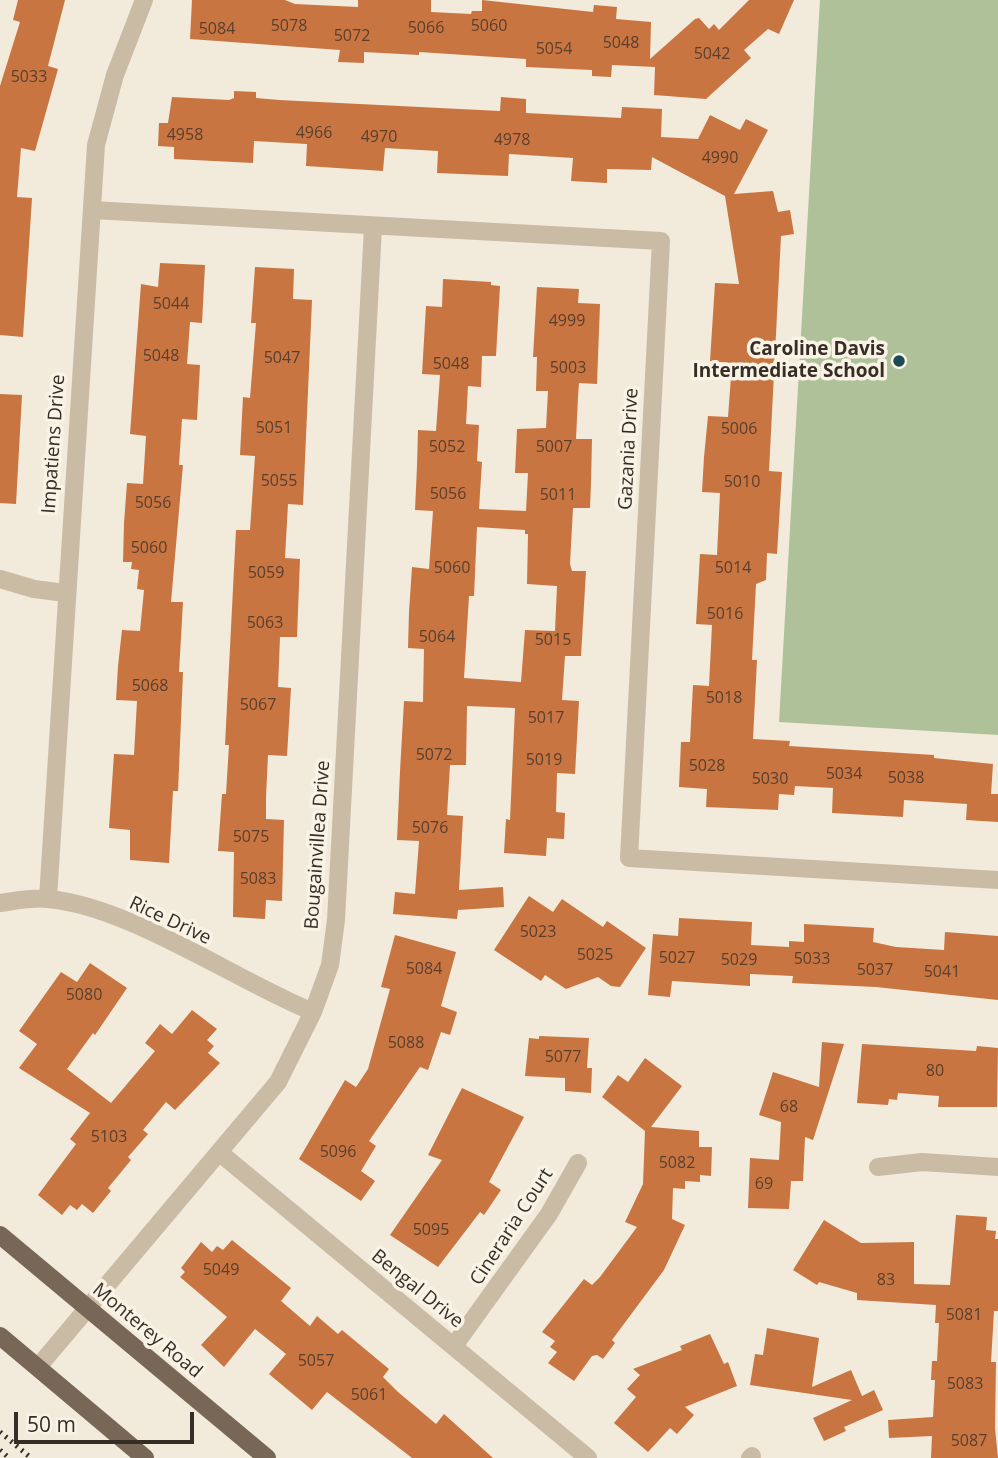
<!DOCTYPE html>
<style>
body{margin:0}
#map{position:relative;width:998px;height:1458px;overflow:hidden;background:#f2eada;font-family:"Open Sans",sans-serif}
canvas{display:block}
.scale{position:absolute;left:14px;top:1412px;width:180px;height:32px;box-sizing:border-box;border:4px solid #362d27;border-top:0;padding-left:9px;font-size:21px;line-height:24px;white-space:nowrap;color:#362d27;-webkit-text-stroke:5px #f9f3e6;paint-order:stroke}
</style>
<div id="map">
<canvas width="998" height="1458"></canvas>
<div class="scale">50 m</div>
</div>
<script>
const c = document.querySelector('canvas').getContext('2d');
c.lineJoin = 'round';
function fill(path, color) {
  c.fillStyle = color;
  c.fill(path, 'evenodd');
}
function strokePath(path, color, width, dash) {
  c.strokeStyle = color;
  c.lineWidth = width;
  c.lineCap = dash ? 'butt' : 'round';
  c.setLineDash(dash || []);
  c.stroke(path);
}
function write(font, color, halo, rows, align = 'center') {
  c.font = font + ' "Open Sans",sans-serif';
  c.lineWidth = 7;
  c.setLineDash([]);
  c.textBaseline = 'middle';
  c.strokeStyle = halo;
  c.fillStyle = color;
  for (const [text, x, y, turn = 0] of rows) {
    c.save();
    c.translate(x, y);
    c.rotate((+turn || 0) * Math.PI / 180);
    c.textAlign = isNaN(turn) ? turn : align;
    if (halo) c.strokeText(text, 0, 0);
    c.fillText(text, 0, 0);
    c.restore();
  }
}
fill(new Path2D(`
 M820,0H998V735L779,722Z`), '#aec199');
fill(new Path2D(`
 M18,0H65L48,66L58,69L35,151L21,148L17,197L32,198L23,337L0,335V86L20,22L13,20Z
 M192,0H285L295,4L358,7V0H431V12L471,14L472,11H482V0L593,12L594,5L617,7L616,19L651,22L650,59L695,19L699,18L709,29L714,24L719,30L749,0H794L779,34L768,29L744,50L751,58L706,99L654,95L655,67L612,65L611,77L592,76V70L526,67V59L419,52V55L364,52V63L338,62L340,50L190,39Z
 M234,91L256,92V98L279,100L500,111L501,97L526,99V113L621,118L622,107L662,109L661,137L698,139L710,115L740,130L746,119L768,130L734,194L773,191L778,212L790,210L794,234L781,236L769,471L782,472L777,554L767,553L766,580L756,584L752,660H757L753,739L790,741L789,746L934,755V758L993,764L991,794H998V822L966,820L967,804L904,800L903,817L832,813L833,788L795,786L794,795L779,794L778,810L706,807L707,789L679,787L681,742H690L693,685L709,686L712,625L696,624L700,554L717,555L720,493L702,492L704,457L708,416L728,417L732,363L710,361L715,283L739,284L725,196L652,157L651,170L607,169V183L571,181L573,158L509,154L508,176L437,173L438,151L385,148L383,171L306,166L307,144L254,141L253,163L174,159V147L158,146L159,123H168L172,97L229,100L234,98Z
 M160,263L205,265L202,323L190,322L187,364L200,365L197,420L182,419L179,465H183L171,602H183L179,672H183L178,791H173L169,863L130,860V830L109,828L114,754L134,755L137,701L116,700L118,666L122,630L140,631L144,590L137,589L139,570L131,569L132,562H123L124,523L127,483L143,484L146,436L130,434L141,284L158,287Z
 M255,267L294,269L293,299L312,300L303,505L288,504L285,558L300,559L297,637H280L278,687L291,688L287,756L268,755L266,797V819L284,820L282,901L266,900L265,919L233,917L234,852L218,851L222,794H226L229,745H225L236,530H250L255,456L240,455L243,397L250,398L256,323H251Z
 M443,279L491,282V285L500,286L496,356H482L481,387L468,386L466,424L479,425L477,461L482,462L479,509L526,511L528,473H515L517,429L546,428L548,391H536L537,357H533L537,287L579,289L578,303L600,304L597,384L579,383L578,397L576,439H592L591,483L590,508H573L570,564L572,571H586L581,656H565L562,700L579,701L575,774L557,773L556,812L565,813L564,839L547,838L546,856L504,853L506,819L510,820L515,708L467,706L466,765H450L447,815L463,816L459,890L503,887L504,907L458,910L457,919L393,914L395,892L415,894L419,841L397,840L400,771L404,701L423,702L424,649L408,648L409,612L412,567L429,569L433,511L415,510L417,466L418,430L436,431L440,375L422,374L426,306L442,307ZM477,527L525,530V534H528L527,584L557,586L555,631L525,630L521,682L464,678L469,596H474Z
 M0,394L22,395L16,504L0,503Z
 M529,896L553,912L562,899L603,927L607,921L646,948L620,987L611,986L598,977L566,989L545,975L541,981L494,950Z
 M679,918L752,922L751,945L789,947V941L804,942V924L874,928L873,942L896,947L944,950L945,932L998,936V1000L876,987L792,983L793,976L750,974V986L672,981L670,997L648,995L653,934L678,936Z
 M395,935L456,952L441,1006L457,1012L450,1035L441,1032L428,1070L420,1067L369,1141L376,1146L361,1171L375,1181L361,1201L299,1159L345,1080L356,1087L368,1069L390,989L381,987Z
 M90,963L127,988L95,1035L93,1033L67,1069L111,1103L155,1051L145,1043L160,1024L172,1034L192,1010L217,1029L207,1040L214,1046L208,1053L220,1063L175,1110L166,1102L143,1130L148,1134L128,1157L131,1160L108,1188L111,1191L93,1213L82,1204L77,1210L70,1205L62,1215L38,1195L76,1144L70,1139L90,1113L19,1068L37,1044L19,1031L61,972L77,982Z
 M539,1036L589,1038L587,1068H592L591,1093L565,1091V1078L525,1076L529,1038L539,1039Z
 M822,1042L844,1044L813,1140L805,1137L803,1181H791L789,1209L748,1208L750,1158L779,1160L781,1122L759,1115L773,1072L819,1087Z
 M862,1044L976,1051L977,1046L998,1048L997,1107H938L939,1096L898,1093L897,1100L889,1099L888,1105L857,1103Z
 M645,1058L682,1086L651,1127L699,1131V1147H712L711,1176L700,1175V1182L685,1181V1189L673,1188L672,1219L685,1225L664,1270L612,1340L615,1343L603,1359L597,1355L592,1356L574,1381L548,1363L557,1352L550,1347L555,1341L542,1332L584,1279L592,1285L600,1277L637,1227L625,1222L643,1184L645,1131L602,1097L618,1075L628,1082Z
 M462,1088L524,1117L489,1182L501,1190L484,1215L480,1212L438,1267L390,1235L442,1160L428,1155Z
 M956,1215L987,1217L986,1230L996,1231L995,1239H998V1311H994L991,1362H996L995,1428L998,1458H931L932,1436L889,1438L888,1420L933,1417L935,1380H931L932,1361H937L939,1323H935L936,1305L857,1300V1293L819,1282L817,1285L793,1270L824,1220L861,1243L914,1242V1284L950,1285Z
 M232,1240L291,1288L281,1301L310,1326L317,1316L338,1334L342,1330L389,1369L383,1377L398,1392L436,1424L444,1414L493,1458H412L327,1392L312,1410L269,1374L286,1354L255,1329L224,1367L201,1345L227,1317L180,1277L185,1272L181,1268L201,1242L212,1252L217,1246L223,1250Z
 M767,1328L819,1338L812,1387L851,1370L862,1396L874,1390L883,1410L844,1427L846,1431L824,1441L813,1418L852,1400L750,1385L755,1354L763,1355Z
 M710,1334L724,1364L728,1362L737,1386L685,1407L694,1415L677,1434L670,1428L648,1452L614,1423L636,1397L627,1389L640,1375L633,1369L682,1350L680,1346Z`), '#c87542');
strokePath(new Path2D(`
 M92,210L661,241L629,858L998,880
 M0,579L34,589L65,593
 M48,898L96,145L115,75L144,0
 M0,903C15,901 33,897 48,899C129,906 235,980 313,1012
 M220,1153L588,1458
 M878,1167L922,1162L998,1167
 M454,1346L549,1214L578,1163
 M38,1367L278,1082L313,1012L330,965L336,920L373,227
 M750,1458L752,1456`), '#cabba5', 18);
strokePath(new Path2D(`
 M0,1235L267,1458
 M0,1336L145,1458`), '#786757', 18);
strokePath(new Path2D(`
 M0,1432L31,1458
 M0,1450L9,1458`), '#362d27', 5, [2, 5]);
for (const [x, y, r, color] of [
 [899,361,7,"#1c4b58"]
]) {
  const dot = new Path2D();
  dot.arc(x, y, r, 0, 2 * Math.PI);
  c.fillStyle = color;
  c.fill(dot);
  strokePath(dot, '#f9f3e6', 2.5);
}
write('16px', '#5a3f2e', null, [
 ["5078",289,26],
 ["5060",489,26],
 ["5066",426,28],
 ["5084",217,29],
 ["5072",352,36],
 ["5048",621,43],
 ["5054",554,49],
 ["5042",712,54],
 ["5033",29,77],
 ["4966",314,133],
 ["4958",185,135],
 ["4970",379,137],
 ["4978",512,140],
 ["4990",720,158],
 ["5044",171,304],
 ["4999",567,321],
 ["5048",161,356],
 ["5047",282,358],
 ["5048",451,364],
 ["5003",568,368],
 ["5051",274,428],
 ["5006",739,429],
 ["5052",447,447],
 ["5007",554,447],
 ["5055",279,481],
 ["5010",742,482],
 ["5056",448,494],
 ["5011",558,495],
 ["5056",153,503],
 ["5060",149,548],
 ["5060",452,568],
 ["5014",733,568],
 ["5059",266,573],
 ["5016",725,614],
 ["5063",265,623],
 ["5064",437,637],
 ["5015",553,640],
 ["5068",150,686],
 ["5018",724,698],
 ["5067",258,705],
 ["5017",546,718],
 ["5072",434,755],
 ["5019",544,760],
 ["5028",707,766],
 ["5034",844,774],
 ["5038",906,778],
 ["5030",770,779],
 ["5076",430,828],
 ["5075",251,837],
 ["5083",258,879],
 ["5023",538,932],
 ["5025",595,955],
 ["5027",677,958],
 ["5033",812,959],
 ["5029",739,960],
 ["5084",424,969],
 ["5037",875,970],
 ["5041",942,972],
 ["5080",84,995],
 ["5088",406,1043],
 ["5077",563,1057],
 ["80",935,1071],
 ["68",789,1107],
 ["5103",109,1137],
 ["5096",338,1152],
 ["5082",677,1163],
 ["69",764,1184],
 ["5095",431,1230],
 ["5049",221,1270],
 ["83",886,1280],
 ["5081",964,1315],
 ["5057",316,1361],
 ["5083",965,1384],
 ["5061",369,1395],
 ["5087",969,1441]
]);
write('bold 19px', '#362d27', '#f9f3e6', [
 ["Caroline Davis",885,350],
 ["Intermediate School",885,372]
], 'right');
write('19px', '#362d27', '#f9f3e6', [
 ["Impatiens Drive",54,444,-86],
 ["Gazania Drive",629,449,-87],
 ["Bougainvillea Drive",318,845,-86],
 ["Rice Drive",170,921,25],
 ["Cineraria Court",512,1227,-57],
 ["Bengal Drive",417,1289,39],
 ["Monterey Road",147,1331,40]
]);
</script>
